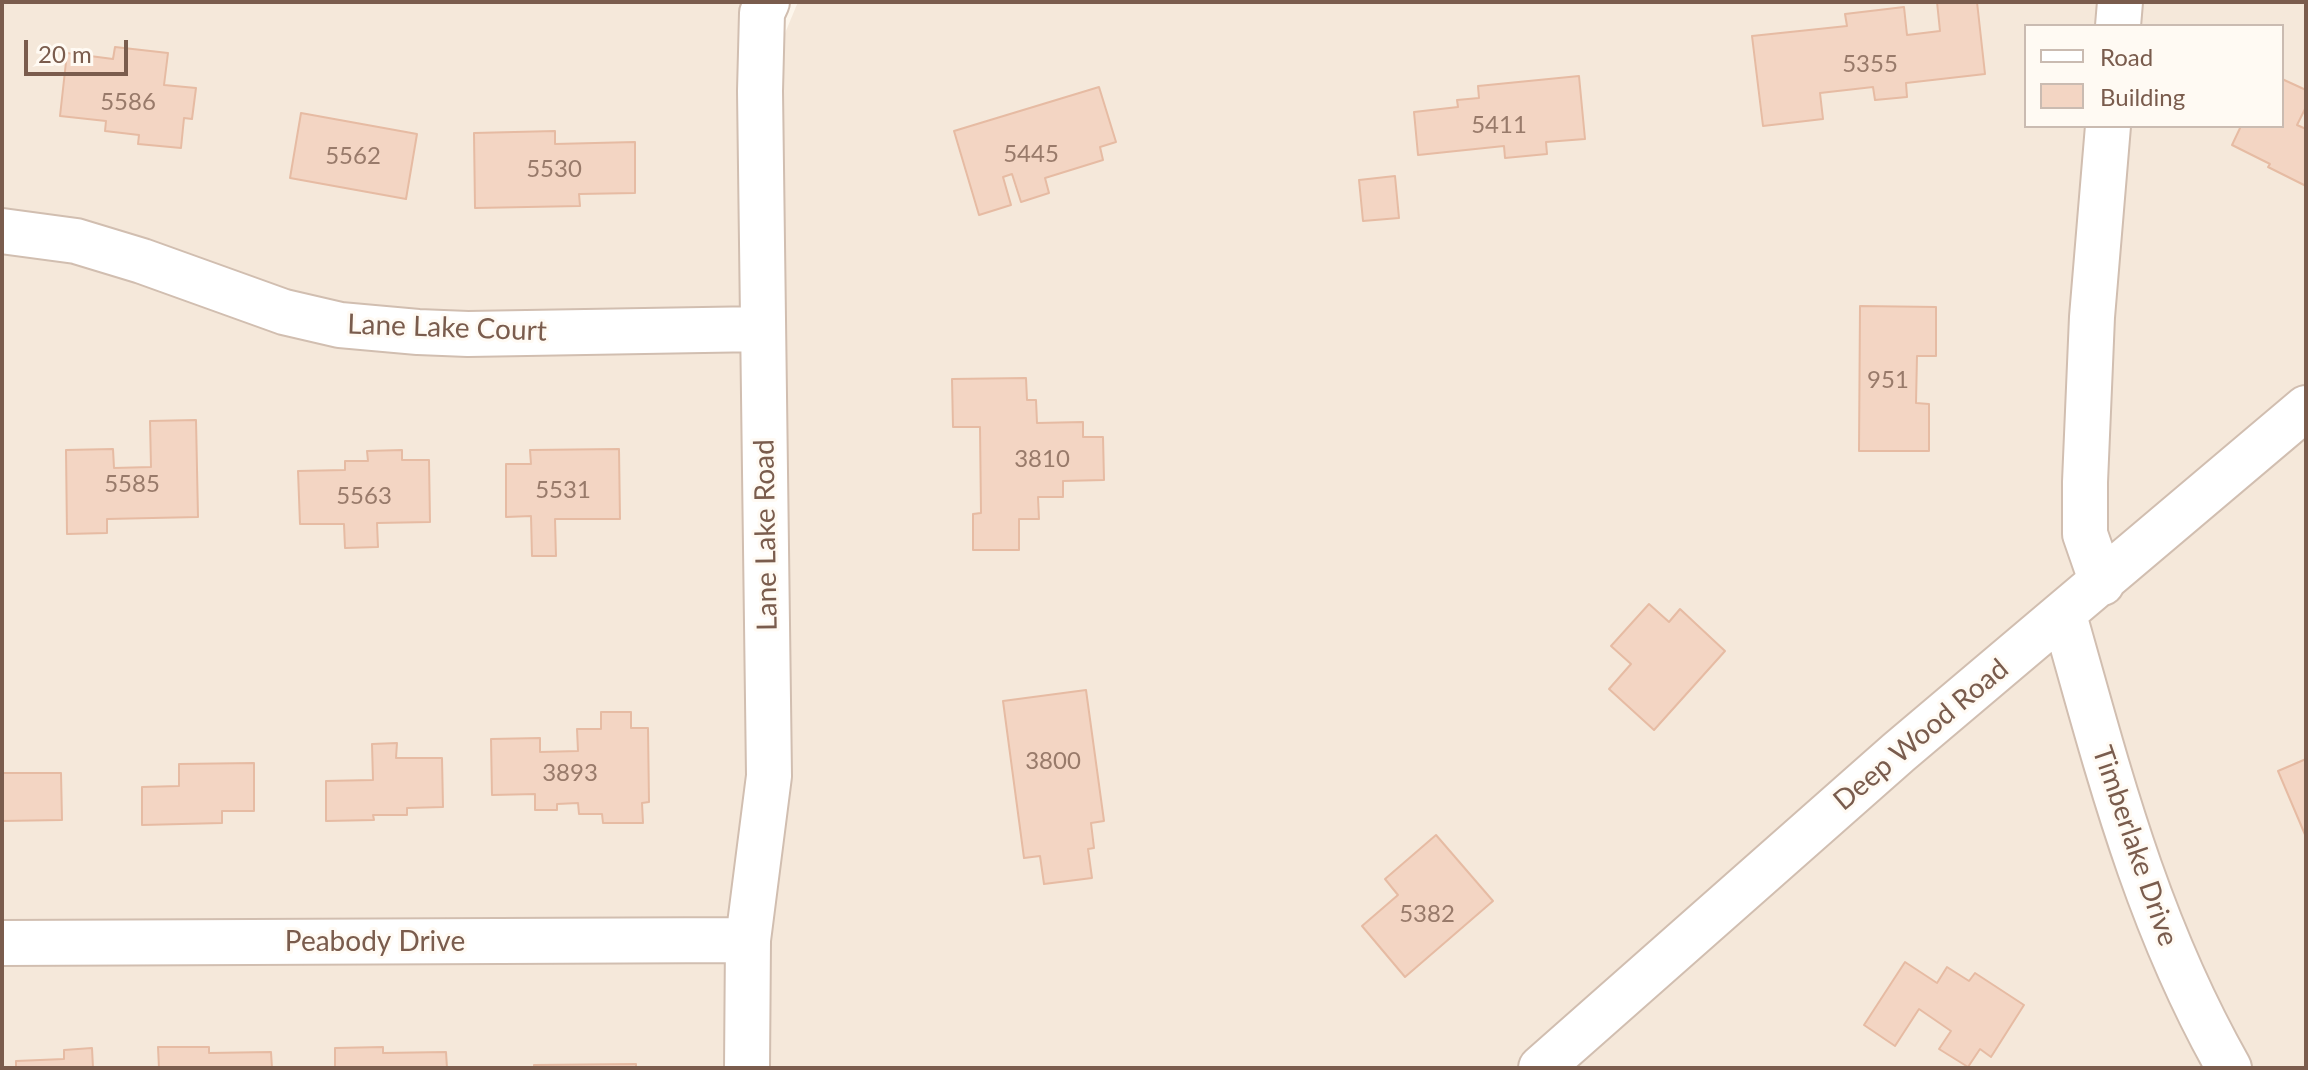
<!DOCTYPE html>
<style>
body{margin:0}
#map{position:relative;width:2308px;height:1070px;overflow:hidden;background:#fdf6ec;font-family:Lato,sans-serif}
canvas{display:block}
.frame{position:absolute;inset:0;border:4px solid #7a5c4d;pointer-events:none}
.legend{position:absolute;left:2024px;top:24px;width:260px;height:104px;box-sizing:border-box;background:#fffaf3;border:2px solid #cabbb1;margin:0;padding:10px 14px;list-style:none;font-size:24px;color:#7a5c4d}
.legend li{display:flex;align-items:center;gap:16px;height:40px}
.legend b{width:40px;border:2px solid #cabbb1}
.scale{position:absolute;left:24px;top:40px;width:104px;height:36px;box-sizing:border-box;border:4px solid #7a5c4d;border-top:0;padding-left:10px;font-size:24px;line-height:28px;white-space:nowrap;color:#7a5c4d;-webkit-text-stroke:6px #fffaf3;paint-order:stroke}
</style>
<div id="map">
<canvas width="2308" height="1070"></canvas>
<div class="frame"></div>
<ul class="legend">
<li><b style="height:10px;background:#fff"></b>Road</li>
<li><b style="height:22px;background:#f3d5c3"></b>Building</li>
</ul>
<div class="scale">20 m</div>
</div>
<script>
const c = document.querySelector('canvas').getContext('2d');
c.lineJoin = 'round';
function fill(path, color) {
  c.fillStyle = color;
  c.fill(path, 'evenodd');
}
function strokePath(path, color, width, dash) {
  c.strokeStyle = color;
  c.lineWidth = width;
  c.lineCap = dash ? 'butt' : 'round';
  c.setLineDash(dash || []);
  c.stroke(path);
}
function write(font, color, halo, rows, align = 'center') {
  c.font = font + ' Lato,sans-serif';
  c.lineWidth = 6;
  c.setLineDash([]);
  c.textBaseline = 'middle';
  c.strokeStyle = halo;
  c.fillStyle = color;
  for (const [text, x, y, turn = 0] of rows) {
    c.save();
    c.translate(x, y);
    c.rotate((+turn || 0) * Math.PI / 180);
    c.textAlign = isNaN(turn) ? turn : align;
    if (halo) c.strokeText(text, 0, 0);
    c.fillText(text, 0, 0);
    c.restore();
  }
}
fill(new Path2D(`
 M2,2H744L753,738L730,1068H2Z
 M798,2H2306V1068H768L769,986L773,910L778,132L783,38ZM2026,26H2282V126H2026Z`), '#f5e8da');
const building = new Path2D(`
 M1937,2H1977L1985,74L1906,83L1907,97L1875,100L1873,87L1820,93L1823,119L1763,126L1752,36L1847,26L1845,14L1904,7L1907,35L1940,31Z
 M115,47L168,53L164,85L196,88L192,119L184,118L181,148L138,144L139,135L105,131L106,121L60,116L67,53L113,59Z
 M1579,76L1585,139L1546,142L1547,154L1505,158L1504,146L1418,155L1414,112L1458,107L1457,100L1479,98L1478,86Z
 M2282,79L2306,90V107L2297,125L2306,129V186L2268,167L2270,164L2232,145L2241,126H2282Z
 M1099,87L1116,142L1100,147L1103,160L1045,178L1049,193L1021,202L1012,174L1003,177L1011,205L979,215L954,131Z
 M301,113L417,134L406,199L290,178Z
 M555,131V144L635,142V193L579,194L580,206L475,208L474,133Z
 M1395,176L1399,218L1363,221L1359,180Z
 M1860,306L1936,307V356H1917L1916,403L1929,404V451H1859Z
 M1026,378L1027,400H1036L1037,423L1083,422V437H1103L1104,480L1063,481V497H1038L1039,519H1019V550H973V514L981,513L980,427H953L952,379Z
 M196,420L198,517L107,519V533L67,534L66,450L113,449L114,468L151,467L150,421Z
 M619,449L620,519H555L556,556H532L531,516L506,517V464H531L530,450Z
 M402,450V460H429L430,522L377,523L378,547L345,548L344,524H300L298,471L345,470V461H368L367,451Z
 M1649,604L1669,622L1680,609L1725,651L1654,730L1609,689L1631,664L1611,646Z
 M1086,690L1104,821L1091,823L1094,848L1088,849L1092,878L1044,884L1040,856L1024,858L1003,701Z
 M601,712H631V728H648L649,802L642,803L643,823H603L602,814H579L578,803L557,804V810H535V794L492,795L491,739L540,738V752L578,751L577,729H601Z
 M397,743L396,758H442L443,807L407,808V815H373L374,820L326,821V781L373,780L372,744Z
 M2306,759V837L2278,771Z
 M254,763V811H222V823L142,825V787L179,786V764Z
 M2,773H61L62,820L2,821Z
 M1436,835L1493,901L1405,977L1362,926L1398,895L1385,879Z
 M1905,962L1937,983L1947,967L1969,981L1975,973L2024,1005L1991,1057L1980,1049L1968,1067L1939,1049L1951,1031L1919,1009L1895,1046L1864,1025Z
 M158,1047H209V1053L271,1052L272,1068H159Z
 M383,1047V1053L446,1052L447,1068H335V1048Z
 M92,1048L93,1068H16V1061L64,1059V1050Z
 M636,1064V1068H534V1065Z`);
fill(building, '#f3d5c3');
strokePath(building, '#e6bba3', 2);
const minor = new Path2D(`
 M2118,26L2120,2
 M2,231L76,241L142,261L284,312L340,325L418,332L468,334L762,329
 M2102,583L2085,534V482L2092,317L2108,126
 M2064,615C2109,774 2146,922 2229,1068
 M2,943L748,940
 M747,1068L748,940L769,776L760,91L762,13L767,2
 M1541,1068L1899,752L2306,408`);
strokePath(minor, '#d1beb0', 48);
strokePath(minor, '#fff', 44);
write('24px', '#987a6a', null, [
 ["5355",1870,64],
 ["5586",128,102],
 ["5411",1499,125],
 ["5445",1031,154],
 ["5562",353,156],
 ["5530",554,169],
 ["951",1888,380],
 ["3810",1042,459],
 ["5585",132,484],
 ["5531",563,490],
 ["5563",364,496],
 ["3800",1053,761],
 ["3893",570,773],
 ["5382",1427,914]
]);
write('28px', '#7a5c4d', '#fffaf3', [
 ["Lane Lake Court",447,328,2],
 ["Lane Lake Road",766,535,-91],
 ["Deep Wood Road",1921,735,-40],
 ["Timberlake Drive",2135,846,71],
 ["Peabody Drive",375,942]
]);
</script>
